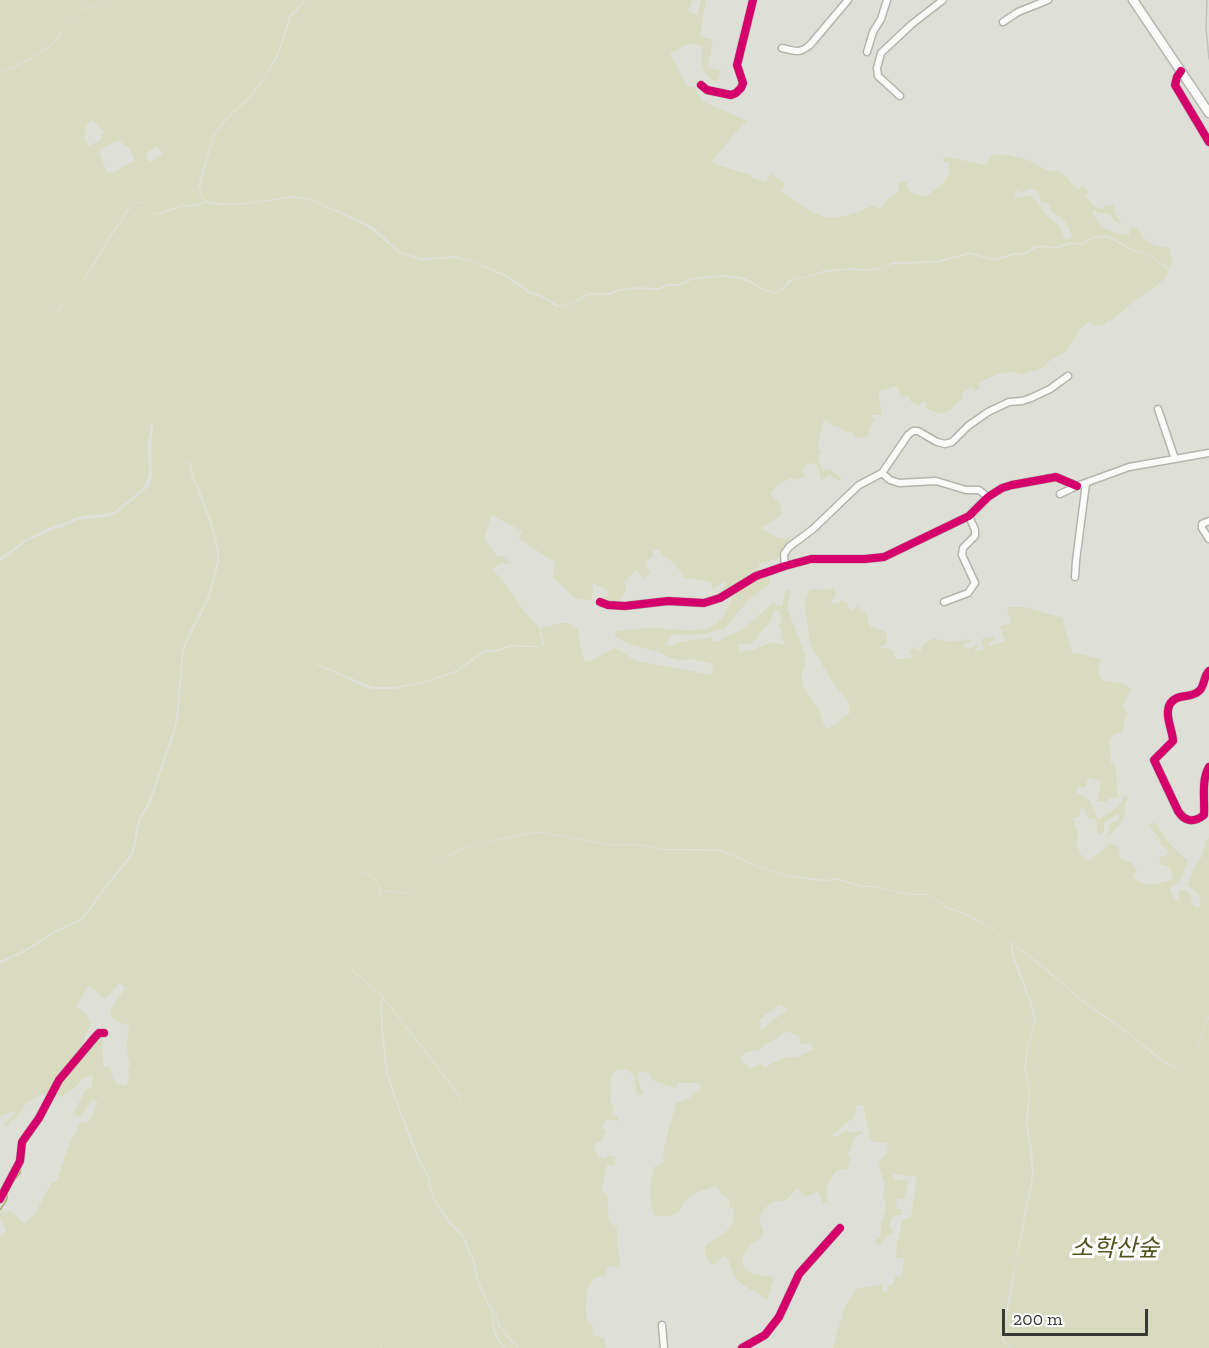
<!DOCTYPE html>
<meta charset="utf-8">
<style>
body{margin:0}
#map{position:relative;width:1209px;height:1348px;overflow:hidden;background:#dedfd6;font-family:"Zilla Slab",serif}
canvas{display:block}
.scale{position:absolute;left:1002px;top:1309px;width:146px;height:27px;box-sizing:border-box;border:3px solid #393a33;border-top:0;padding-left:8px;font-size:18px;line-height:21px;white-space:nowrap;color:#393a33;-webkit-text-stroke:4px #fff;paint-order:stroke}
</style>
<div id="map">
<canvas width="1209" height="1348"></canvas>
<div class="scale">200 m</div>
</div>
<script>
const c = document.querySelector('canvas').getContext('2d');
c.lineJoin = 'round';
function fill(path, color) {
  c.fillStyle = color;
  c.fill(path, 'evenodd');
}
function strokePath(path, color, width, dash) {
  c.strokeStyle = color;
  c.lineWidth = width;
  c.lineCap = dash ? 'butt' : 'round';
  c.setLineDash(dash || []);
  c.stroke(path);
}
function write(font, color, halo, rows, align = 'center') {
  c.font = font + ' "Zilla Slab","Noto Sans KR",serif';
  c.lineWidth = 6;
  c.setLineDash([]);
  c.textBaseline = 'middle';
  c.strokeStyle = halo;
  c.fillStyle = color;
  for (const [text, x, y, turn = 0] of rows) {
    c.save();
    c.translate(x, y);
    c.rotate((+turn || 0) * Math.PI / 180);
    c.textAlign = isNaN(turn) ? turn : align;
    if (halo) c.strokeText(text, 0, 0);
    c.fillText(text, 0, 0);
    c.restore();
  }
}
fill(new Path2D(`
 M0,0H107C96,10 85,1 78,14C88,2 96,11 108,0H304L289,16L279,50L265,76L247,99L227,117L213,135L198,186L204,202C193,205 182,204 172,208C167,210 163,213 158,213C151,213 148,206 144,201L134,204L127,210L108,239L82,282L62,304L59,309L50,306L62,313L60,310L63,304L88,275L109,240L128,211L134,205L144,202L154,213L160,215L183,206L192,207L206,203L216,205L247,204L290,198L305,199L317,203L367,226L399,253L421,260L455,258L471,262L504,276L530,294L539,296L557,307H563L577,302L589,295H609L619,291L636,289L659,290L668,286H679L692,280L722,277L741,279L750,283L763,290L775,294L781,291L795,279L805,278L825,272L850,270L858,271L878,270L893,264L937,263L970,254L992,260L1003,259L1013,255H1024L1036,248L1041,247L1056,249L1070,244L1082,245L1092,239L1107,237L1133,251L1149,256L1169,271C1165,283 1143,294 1133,302C1126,308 1119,315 1111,321L1109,320L1103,326L1099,324L1094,327L1088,322L1080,329L1066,351L1048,362C1045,368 1037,369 1032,372L1031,371L1022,375C1008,368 992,376 979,383L980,388L975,391L971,387L962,393V399C948,412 945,418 926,408L927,403L924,401L919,405L911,402L909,396L901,397L897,386L878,391L882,415H871L872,417L875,419L869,429V434L864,437L856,439L852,431L845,432L836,425L834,426L824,419C822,427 817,443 818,450L821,451L818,460L823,471L829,469L841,478L840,481L829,475L821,480L817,464L809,463L802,470L805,477L796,480L792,478C782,481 777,485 770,493L780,505L782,514L761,528C767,532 773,536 780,538C785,539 790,538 795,539L783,549L781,557L759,564V571L730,589L710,600L709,597L722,590L727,584L725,582L712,589V583L708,581L683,578L682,572C678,569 675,565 672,562C667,557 662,557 659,549L653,551V556L645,562L650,573L643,578L637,570L624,581L626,590L619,604L604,601L608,591L593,583L592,600L576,599L553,577L555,562L519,539L522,531L491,515L484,539L498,557L502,556L511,563L500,564L492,569L503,581L524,611L539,628L542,646L509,645L499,649L486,650L479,654L457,670L422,682L394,687H373L313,662V663L365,687L373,689H395L423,683L457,672L480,655L487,652L500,651L509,647H543L544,644L541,628L562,623H569L578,630L582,655L586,661H592L614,648C623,651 628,657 637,661L712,675L713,664L692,659L677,660L655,651L632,645L615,637L616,631C630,630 644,628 658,628C675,629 699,634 714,625C727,617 729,601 738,591C743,586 761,577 768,576L770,580L768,586C749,595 737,614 724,630L721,629L704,634L671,635L666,644L672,646L681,642L711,637L713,641L719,642L725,637L741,631L774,602L776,605L782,607L785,592L788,589L790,592L787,608L805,654V664L801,677L804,688L820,712L825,728H829L850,713L849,702L834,684L812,648L810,643L805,605L806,597L809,591L813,589L818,590L834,588L836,595L830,603L838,604L841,600L848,603V608L853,610L857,606L868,616V624L871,627L886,632L887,642L885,645L878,648H885L893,650L894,656L896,659H910L913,655L910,652L912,647H915L916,650L921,652L922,645L926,644L928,641L935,638C942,643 959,641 969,639L970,643H966L962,646L968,649L977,645L978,646L974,650L976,652L984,650L981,639L993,637L995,640L988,643L990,646L1005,641L1000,626L1011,623L1007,608L1009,607H1024L1062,618L1072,652L1101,659C1099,667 1096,674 1103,680L1126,685L1131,690L1122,706L1128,714L1124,721L1123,732L1113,735L1109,741L1111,763L1115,764L1118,797L1109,799L1105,802L1097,801L1101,782L1089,777L1085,787L1078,786L1076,792L1089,800L1098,819C1109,813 1121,808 1124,796L1126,795L1128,799L1124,806L1126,810C1123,822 1117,830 1107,837L1111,822L1117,821L1119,815L1118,814L1104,823V831L1101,834L1097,832V824L1095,819L1088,818L1085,809L1080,808V816L1072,818L1077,830L1078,835L1076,842L1081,855L1088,861L1111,843L1119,848L1120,858L1133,864L1137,870L1133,878C1146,888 1159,884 1173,879L1169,866L1161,864L1159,857L1168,855V852L1166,848L1161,846L1160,839L1149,826L1154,822C1166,837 1171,849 1188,860L1180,880L1169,889L1175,899L1180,902L1178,895L1180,890H1184L1190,894L1192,904L1197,908L1201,905C1200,894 1196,891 1188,885L1193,870L1201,858L1206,840L1209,838V1015L1195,1050L1188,1059L1176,1068L1167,1063L1121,1027L1084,1001L1038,962L1011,942L970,915L947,907L929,894H915L898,892L876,886H863L837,878L825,880L788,875L763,868L720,849H666L644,845L628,844L614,845L541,832L527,833L507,837L461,849L443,859L429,869L407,893L381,890C378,878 370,873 358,870C378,880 379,879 380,901L381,891L407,894L429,869L443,860L462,850L482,844L527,834L541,833L614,846L628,845L644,846L666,850L720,851L763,869L787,876L809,880L825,881L837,880L862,887H876L898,893L914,895H929L946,908L969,916L1010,942L1012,956L1030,1004L1034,1020L1027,1048L1024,1069L1029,1090L1026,1122L1032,1174L1002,1330V1341L1011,1348H833L844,1309L856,1289L882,1285V1291L887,1292L888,1286L893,1284L896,1275L901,1278L903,1270L904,1258H896L897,1244L902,1221L911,1217L917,1177L893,1174V1179L909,1181L904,1199H897L896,1208L902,1210L901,1215H893L889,1225L893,1232L886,1237L880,1245L874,1242L881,1236C881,1231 880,1225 882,1221C886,1211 889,1206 883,1196L885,1184L879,1168L880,1160L887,1152L888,1143L871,1142L863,1105H856L855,1116L831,1136L836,1137L845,1131L850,1133L863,1131L853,1140L851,1149L847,1154L850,1159L847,1169L836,1170C830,1182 824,1186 828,1200L823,1203L818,1191L806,1197L797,1188C789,1198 787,1202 773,1201L761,1212L760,1222L763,1231L762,1237C752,1243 737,1254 744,1267C745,1269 749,1272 751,1273C758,1277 767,1274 774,1278L767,1300C757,1291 743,1288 735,1277C732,1272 731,1265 728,1259L723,1256L713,1265C706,1260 704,1253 706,1245C719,1236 739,1229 733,1208L729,1207L730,1199L722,1195L717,1186C707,1189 694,1192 686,1200C680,1206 685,1201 681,1208C676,1218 664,1216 655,1216C648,1199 649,1183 655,1166L663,1163L664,1147L676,1103L688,1099L701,1088L700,1083H678L676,1088L653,1080C650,1073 646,1071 638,1072V1079L643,1094L637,1095L634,1075L626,1069L616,1070L612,1075L610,1103L614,1105L612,1115L618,1117V1121L606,1119L602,1127L606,1131L600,1143L596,1142L595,1151L599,1157L606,1159L608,1155L615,1157V1166L607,1165L601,1191L607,1194L609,1222L617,1227V1246L620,1260L619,1267L608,1266L605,1275C600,1276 594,1277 592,1281C585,1291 585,1309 587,1321L593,1326L592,1335L604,1338L606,1348H519L501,1327L497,1315L486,1298L478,1279L475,1262L464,1236L450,1221L436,1202L431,1188L430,1179L418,1155L397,1101L388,1072L384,1039L382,1009L383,998L461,1099L462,1098L383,996L355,972L347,962L354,973L382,996L380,1009L382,1039L386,1072L392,1092L416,1156L428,1179L429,1188L435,1203L448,1222L462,1237L473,1262L476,1279L489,1308L492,1316L493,1331L498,1342L504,1348H382L376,1330L381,1348H0V1237L6,1231L0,1218V1213C10,1207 18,1217 25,1224L36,1212L52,1182L56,1183L68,1148L81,1121L88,1123L98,1103L93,1099L80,1117L73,1114L85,1091L91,1088L93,1077L91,1075L82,1079L73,1089L61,1097L56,1095V1091L60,1083L98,1038L102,1036L103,1067L109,1066C112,1076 114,1087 126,1085L129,1081L128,1070L130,1064L128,1057L127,1042L129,1026C125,1024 118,1022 115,1020C103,1013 121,996 125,988L119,983L105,999L89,986L76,1006L87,1015L91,1025L85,1035L82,1047L53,1082L49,1091L44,1095L40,1094L24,1105L25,1107L6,1127L3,1126L16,1112L14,1111L0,1116V964L25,952L55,933L83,920L106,888L133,855L141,818L149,807L174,735L178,720L184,649L190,636L210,597L219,563V550L211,519L193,474L190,461L188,460L191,474L209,520L217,550V562L208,596L188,635L182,649L176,719L172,735L147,805L139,817L131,854L105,886L82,918L54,931L24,950L0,961V562L27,541L54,529L63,527L77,520L104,517L116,514L144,491L150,484L152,477L151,441L154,426L151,424L148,441L149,476L142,489L114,512L103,514L76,517L62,524L53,526L26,539L0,558V73C20,65 41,56 57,40C62,35 62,30 66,24C68,20 73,18 77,15C63,20 65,30 55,40C40,55 19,64 0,72ZM92,120L104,132L100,140L89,146L84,139L87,123ZM118,140L129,148L135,160L112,173L106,171L99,150ZM156,146L163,153L150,163L145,154ZM774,609L779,611L782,621L778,625L782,630L781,638L784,640L785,644L783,645C767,640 768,645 755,649C750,651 745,650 740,652L737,646L740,644H748L753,642L770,622ZM779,1005L788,1009L761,1030L760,1019ZM785,1031L799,1036L800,1044L810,1043L814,1049L798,1057H786L765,1067L761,1064L751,1069L739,1058L745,1053L761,1049L765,1044L777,1038Z
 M306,0H692L688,11L697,15L701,0H706L700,36L713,40L708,67L722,71L717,82C700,75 702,63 702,47C691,38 680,48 670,54L688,88L694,86L702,101L747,121L737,131L712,161L721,166L751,175L752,178L765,182L772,174L785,183L781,191C793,199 808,212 822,216C839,221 859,212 874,205L877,208H881L890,197L899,191L898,182H906L910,192C914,194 920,196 925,196C927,195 932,193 933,191C945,184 950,177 949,163L944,162L943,156L985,165L994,154L1004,156L1006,154L1028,160L1050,172L1056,170L1068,178L1072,184L1078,189L1083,186L1088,192L1085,196L1096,207L1101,209L1106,205L1109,207L1113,204L1115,207L1113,210L1122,225L1114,220L1110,214L1100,213L1093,210L1092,213C1105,231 1107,231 1129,235L1130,229L1136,228L1145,239C1149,241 1151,244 1155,246C1159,247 1166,247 1171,249L1169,254L1173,261L1169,268L1149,255L1134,250L1108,235L1092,237L1082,243L1069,242L1055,247L1040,245L1035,246L1024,253H1013L997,258L992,259L970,252L937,261L893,262L881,268L869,269L850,268L825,270L805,277L795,278L788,281L780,290L775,292L763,289L751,281L742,277L722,275L692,278L678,284H667L659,288L636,287L632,288L619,289L609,293H588L576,301L563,306L558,305L540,294L531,292L522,285L505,274L471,261L456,256L421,258L400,252L379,232L368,224L318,202L305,197L290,196L247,203H216L206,201L204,199L200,187L214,136L228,118L248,100L260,85L278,57L291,17ZM1030,188L1038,191L1041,202L1048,203L1052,212C1062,216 1070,226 1073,237L1067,240L1064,239L1061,228L1047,215L1036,201L1031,195L1019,198L1015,197V191L1017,190L1021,193Z
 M1012,944L1037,963L1083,1002L1120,1028L1166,1064L1176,1069C1200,1053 1198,1041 1209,1018V1348H1013L1004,1340V1330L1010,1303L1016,1260L1020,1245L1034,1174L1032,1150L1028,1122L1030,1090L1026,1069L1028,1048L1036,1020L1032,1003L1014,956Z
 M492,1310L496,1315L499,1327L517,1348H506C493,1334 496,1327 492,1310Z`), '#d8dbbf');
strokePath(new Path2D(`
 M12,1183L20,1173V1168L24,1158L25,1146L26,1141
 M0,1210L7,1199V1192`), '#abad78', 1.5);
const minor = new Path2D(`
 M1003,22L1018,12L1048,0
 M782,48C795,51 799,54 810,45L848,0
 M867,52L873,32L881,19L887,0
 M1181,71L1177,77L1175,85L1209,142
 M701,85L707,90L731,95L736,93L741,88L743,83L737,65L753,0
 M900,96L878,76L877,68L881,53L912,24L943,0
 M1158,409L1175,459
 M882,473L890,480L899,483L936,481L966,490H979L988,497
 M1060,494L1077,486L1129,467L1209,453
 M1209,521L1202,524V528L1209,539
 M785,566L784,554L789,547L813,529L859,485L882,473L908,435L913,431H918L937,442L945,444L952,442L968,426L988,412L1009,402L1022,401L1031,398L1050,389L1068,376
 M1075,577L1076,561L1086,483
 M600,602L608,605L625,606L668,601L704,603L720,598L756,576L785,566L811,559H865L884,557L969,516L988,497L1002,488L1012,485L1056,477L1077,486
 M944,602L968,593L975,583L962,555L963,548L975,536V530L969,516
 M1209,671C1203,677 1205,686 1199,691C1193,697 1184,695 1177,698C1159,706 1173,729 1173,741L1154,760L1178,811C1185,822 1194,823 1204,815C1205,799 1201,781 1209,767
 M0,1199L20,1161L22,1142L39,1118L59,1080L96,1036L99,1033H104
 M662,1325L664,1348
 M742,1348L765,1335L779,1317L799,1274L840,1228`);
const major = new Path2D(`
 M1133,0L1209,113`);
strokePath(minor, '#b4b4ad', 9);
strokePath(major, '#b4b4ad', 11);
strokePath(minor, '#fafaf9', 6);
strokePath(major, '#fafaf9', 8);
strokePath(new Path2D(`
 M1207,0L1206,28L1209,59`), '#c0c1be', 1.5);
strokePath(new Path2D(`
 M1181,71L1177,77L1175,85L1209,142
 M701,85L707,90L731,95L736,93L741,88L743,83L737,65L753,0
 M600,602L608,605L625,606L668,601L704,603L720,598L756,576L785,566L811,559H865L884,557L969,516L988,497L1002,488L1012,485L1056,477L1077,486
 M1209,671C1203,677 1205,686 1199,691C1193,697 1184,695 1177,698C1159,706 1173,729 1173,741L1154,760L1178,811C1185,822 1194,823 1204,815C1205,799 1201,781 1209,767
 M0,1199L20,1161L22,1142L39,1118L59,1080L96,1036L99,1033H104
 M742,1348L765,1335L779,1317L799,1274L840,1228`), '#d6006c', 8);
write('italic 24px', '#51531d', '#fff', [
 ["소학산숲",1115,1249]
]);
</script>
